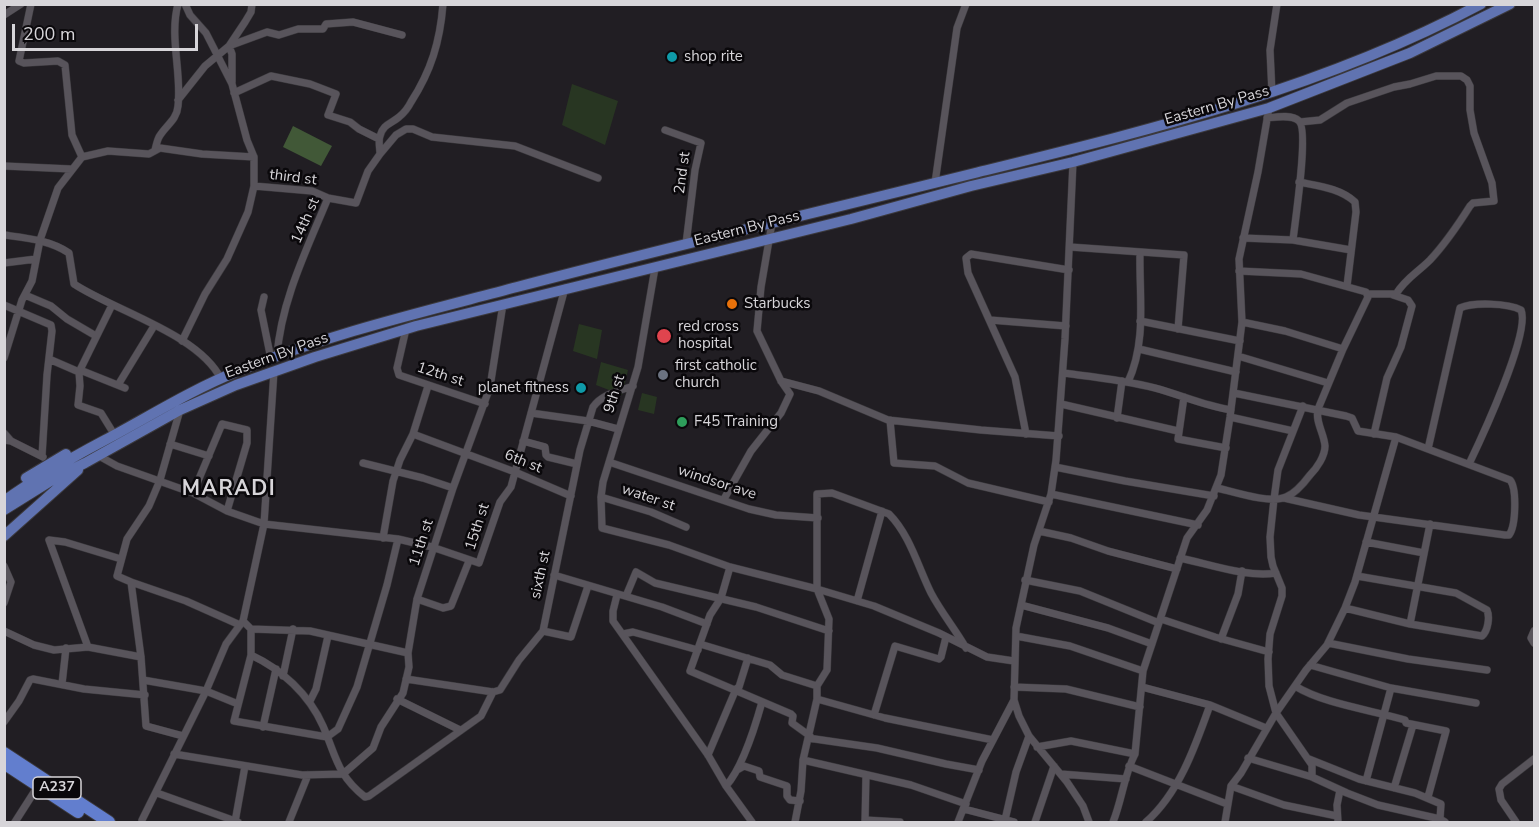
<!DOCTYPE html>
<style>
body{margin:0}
#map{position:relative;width:1539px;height:827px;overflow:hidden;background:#211e23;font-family:"Nunito Sans",sans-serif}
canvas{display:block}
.frame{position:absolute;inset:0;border:6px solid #d7d5d9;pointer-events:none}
.scale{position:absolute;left:12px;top:24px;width:186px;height:27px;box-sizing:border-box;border:3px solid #d7d5d9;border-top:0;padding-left:8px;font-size:18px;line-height:21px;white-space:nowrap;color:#d7d5d9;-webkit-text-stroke:4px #0a080b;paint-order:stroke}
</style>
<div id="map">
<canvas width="1539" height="827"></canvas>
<div class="frame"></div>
<div class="scale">200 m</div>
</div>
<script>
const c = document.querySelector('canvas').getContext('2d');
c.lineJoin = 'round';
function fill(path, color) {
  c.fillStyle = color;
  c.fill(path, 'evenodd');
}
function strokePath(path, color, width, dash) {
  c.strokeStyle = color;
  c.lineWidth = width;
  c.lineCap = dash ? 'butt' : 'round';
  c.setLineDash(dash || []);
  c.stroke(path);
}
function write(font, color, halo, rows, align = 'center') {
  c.font = font + ' "Nunito Sans",sans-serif';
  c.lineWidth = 5;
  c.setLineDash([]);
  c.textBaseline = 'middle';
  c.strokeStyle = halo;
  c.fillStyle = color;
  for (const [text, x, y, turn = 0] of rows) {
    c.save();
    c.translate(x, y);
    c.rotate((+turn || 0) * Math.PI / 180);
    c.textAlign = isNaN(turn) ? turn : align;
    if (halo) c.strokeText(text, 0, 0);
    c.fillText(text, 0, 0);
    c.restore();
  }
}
fill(new Path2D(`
 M572,84L618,101L605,145L562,125Z
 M579,324L602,330L597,359L573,351Z
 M601,362L628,370L622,395L596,385Z
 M642,393L657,397L654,414L638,410Z`), '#283622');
fill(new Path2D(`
 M293,126L332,146L321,166L283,147Z`), '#415837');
const minor = new Path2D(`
 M31,4L19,61L24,63L58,61L65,65L72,135L82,157
 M4,15L21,4
 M229,46L267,32L279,35L298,29H323L326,24L353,22L402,35
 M229,46L232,54V82
 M234,93L271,76L310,84L336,94L328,115L350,122L359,129L379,139
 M1272,93L1270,50L1277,4
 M178,100L205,66L229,46L245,22L251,12L252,4
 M1267,118C1276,117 1292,114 1299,121C1309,130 1295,222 1293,240
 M1300,122L1320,120L1347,103L1394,87L1410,84L1436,76H1461L1467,80L1470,86V110L1474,133L1492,183L1494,201L1473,203L1470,206C1458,225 1446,243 1430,260C1417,273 1406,278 1396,294H1368
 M665,130L701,143L695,170L686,244
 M155,150C156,146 157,141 159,137C165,126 177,120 178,106C182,73 169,37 178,4
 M380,154L396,135L406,129H413L432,137L515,146L598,178
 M1073,162L1065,339L1056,460L1051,494L1034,545L1016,628L1014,700L1019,716L1029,736L1067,782L1083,806L1089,822
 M4,166L71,169
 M1299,182C1318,186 1340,188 1355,202L1356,212L1347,286
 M935,183L957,28L966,4
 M254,186L312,191L328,198
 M4,235C26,238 50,240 69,253L74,284C115,311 199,334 221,379
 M1243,238L1293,240L1351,250
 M1070,247L1184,255L1178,329
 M4,263L36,259
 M655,268L638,367L603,482L601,497L602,528L669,545L730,567L817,589L874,606L939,633L987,657L1014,661
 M25,295L51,306L67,319L96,336
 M264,297L261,310L271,359
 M4,305L51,325L52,331L47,375L42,456
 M990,320L1066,326
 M1140,321L1240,341
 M1242,322L1285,331L1343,349
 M406,329L397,368L399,375L485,404
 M182,341L205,294L227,259L248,212L254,186V157L247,140L232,84L206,33L190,15L185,4
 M1139,349L1236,372
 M277,356C281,301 307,249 328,198L356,203L368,171L380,154C380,148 378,141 380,136C383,124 391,124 399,117C404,113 408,108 411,102C431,71 440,42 443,4
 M1238,356L1328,383
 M4,358L22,300L32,281L40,240L58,188L82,157L108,151L149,154L160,148L202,154L254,157
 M49,359L79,372L80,386L78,405L101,413L114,434
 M80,370L125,388
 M79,372L112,305
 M1063,373C1094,377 1125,380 1155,388C1181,395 1205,406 1231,410
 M781,381L819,391L888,420L981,430L1059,436
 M1128,382C1147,341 1139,296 1140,252
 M118,385L154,326
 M1234,393L1346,416L1352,418L1358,431L1396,437L1510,480C1517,488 1516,526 1509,535H1505L1359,515L1284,498
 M1184,397L1178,439L1226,448
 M1061,404L1178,431
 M1303,406L1278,470L1274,499L1270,537L1271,557L1273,566L1282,588V596L1270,634L1268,659L1269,686L1276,713L1312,765V777
 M180,410L160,480L149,506L127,539L117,576L131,582L141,657L146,726L183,736
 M531,413L588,421L618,429
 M1230,417L1293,431
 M1117,418L1122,381
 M890,420L894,463L935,466L968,483L1049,502
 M4,433L11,441L4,440
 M413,434L515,472L571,496
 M1026,434L1015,377L968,273L966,258L971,254L1069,270
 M1374,434L1387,378L1401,347L1412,306L1408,300L1393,295
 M11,441L43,457
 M523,441L545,447L546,455L548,457L577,464
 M170,444L209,456
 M1428,449L1460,308C1473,302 1508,303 1521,310C1531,332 1481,439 1469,464
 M99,456L117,466L193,493L227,511L264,524L398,539L432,547L479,563L500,502L511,487L565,288
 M609,462L749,509L776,515L818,518
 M363,463L423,478L453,488
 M1055,467L1125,481L1214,496
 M1217,488C1234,492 1270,504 1286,497C1296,493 1304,483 1310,475C1317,468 1325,456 1325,446C1324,433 1315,422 1318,409L1343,349L1368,297L1366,292L1301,274L1239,271
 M193,493L222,424L247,430V443L227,511
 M1051,494L1198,525
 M601,497L651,512L686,527
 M724,499L751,451L781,413L790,394L781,381L757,331L761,287L772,223
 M1039,531L1071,538L1108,551L1177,569
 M383,538L393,481L400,460L413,434L428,386
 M1366,542L1424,553
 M1180,558C1209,564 1248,578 1276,573
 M4,566L11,582L4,603
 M730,567L721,598L710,615L690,671L791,714L793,716L792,723L810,736
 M554,575L662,607L707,624
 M1025,580L1080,591L1159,623
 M131,582L186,601L240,625
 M617,595L613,611V621L708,755L726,786L752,822
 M626,596L636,572L655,583L756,607L829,631
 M417,599L443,608L451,606L469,561
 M857,601L882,511
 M1021,605L1108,628L1152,644
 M1345,608L1410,624L1482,636C1488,631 1490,617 1487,610L1456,593L1357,576
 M1161,619L1215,637L1269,652
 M243,621L251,629V655C281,669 309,694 323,726C336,756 337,775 365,797L369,796L481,716L493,692
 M1410,624L1430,524
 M251,629L310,631L408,653
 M4,631L34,645L54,650L88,647L141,657
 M543,631L571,637L588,586
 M1534,631L1531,638L1534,643
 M623,634L633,632L698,650
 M1016,636L1070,646L1143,671
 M1221,639L1238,594L1242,571
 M1328,643L1408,659L1487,670
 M700,644L770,665L782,675L817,686
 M88,647L49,540L65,542L121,559
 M251,655L234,721L327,737L338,729L357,687L387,585L398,539
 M1310,665L1391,688L1476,703
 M283,676L293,629
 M406,679L493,692L500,690L519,660L543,631L580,450L593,407C602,394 619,391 633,386
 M143,680L206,691L238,704
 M62,684L66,648
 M1295,686C1324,704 1372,710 1405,720L1406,723L1446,731L1428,797
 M1014,687L1066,689L1140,707
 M1142,687L1210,705L1266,728
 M397,699L460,730
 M817,699L885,718L993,740
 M310,701L316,689L328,636
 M874,715L895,646L939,659L941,657L946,637
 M4,722L19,701L30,680L33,679L84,689L145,695
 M263,727L276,669
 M808,738L877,748L946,764L979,770
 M1037,747L1071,741L1135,754
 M174,754L302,775L343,774L373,748L381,727L403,693L409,667L408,653L417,599L453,488L490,387L503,304
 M708,755L736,689L739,687L748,658
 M1248,758L1312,777L1347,793L1378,805L1440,819L1445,822
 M1309,759L1359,779L1415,793L1441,804L1440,819
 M803,760L911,785L966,804
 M1129,766L1227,804
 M737,770L744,766L759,771L760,777L787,786V796L790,800L800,801
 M1061,774L1126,779
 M1366,781L1391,688
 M726,786C743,767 755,727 762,702
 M1231,786L1284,805L1337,816
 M1394,788L1413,725
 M157,793L238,822
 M964,809L1014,822
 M142,820L206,691L226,644L243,621L264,524L274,371
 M865,820L900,822
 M1005,820L1016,772L1029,736
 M15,822L38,786
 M235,822L245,766
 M289,822L308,775
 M795,822L801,791L803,760L817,699V686L827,670L829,619L817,589V494L832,493L889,514C910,535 918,567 931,593C941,612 955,629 966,648
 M865,822L866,775
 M958,822L982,761L1014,700
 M1035,822L1054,766
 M1113,822C1122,800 1124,775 1135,754L1143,671L1187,538L1207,510L1221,475L1230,417L1242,322L1239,259L1258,172L1269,108
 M1146,822C1179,793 1195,747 1210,705
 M1225,822L1231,786L1241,773L1276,713L1306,670L1327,645L1345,608L1355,582L1396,437
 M1338,822L1337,805L1340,790
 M1516,822L1501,800L1499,789L1502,784L1534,759`);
const primary = new Path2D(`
 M26,478L66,454
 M4,501C36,478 71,458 105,440C150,416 191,390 238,371C328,334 423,312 517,287C669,247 822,211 975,173C1150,130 1321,89 1481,4
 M4,510L57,477L85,463L180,410L236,385L315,357L416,326L851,219L971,186L1073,162L1269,108L1410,53L1510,4
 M4,536L78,470`);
const trunk = new Path2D(`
 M4,753L109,822
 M5,764L78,812`);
strokePath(minor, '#3b393d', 8);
strokePath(primary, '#3b393d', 12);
strokePath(trunk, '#3b393d', 14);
strokePath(minor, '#58545b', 7);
strokePath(primary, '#6073b1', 10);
strokePath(trunk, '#627ece', 12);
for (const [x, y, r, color] of [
 [672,57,6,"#0f9aa8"],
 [732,304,6,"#e8710a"],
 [664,336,8,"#e0444e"],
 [663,375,6,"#6b7280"],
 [581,388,6,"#0f9aa8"],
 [682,422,6,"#2e9e5b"]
]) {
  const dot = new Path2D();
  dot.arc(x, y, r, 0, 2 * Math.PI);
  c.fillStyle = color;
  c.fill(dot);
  strokePath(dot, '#0a080b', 2);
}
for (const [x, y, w] of [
 [57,788,48]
]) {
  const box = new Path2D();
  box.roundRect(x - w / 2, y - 11, w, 22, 4.5);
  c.fillStyle = '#0a080b';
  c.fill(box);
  strokePath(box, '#d7d5d9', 1.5);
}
write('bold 14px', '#d7d5d9', null, [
 ["A237",57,788]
]);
write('15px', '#d7d5d9', '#0a080b', [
 ["shop rite",684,57],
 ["Starbucks",744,304],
 ["red cross",678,327],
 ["hospital",678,344],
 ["first catholic",675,366],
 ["church",675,383],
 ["planet fitness",569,388,"right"],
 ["F45 Training",694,422]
], 'left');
write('15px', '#d7d5d9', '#0a080b', [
 ["Eastern By Pass",1217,106,-16],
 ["2nd st",683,173,-82],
 ["third st",293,178,7],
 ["14th st",306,221,-66],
 ["Eastern By Pass",747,229,-14],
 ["Eastern By Pass",277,356,-20],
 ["12th st",440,375,18],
 ["9th st",615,394,-73],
 ["6th st",523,462,22],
 ["windsor ave",717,483,18],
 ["water st",648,498,19],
 ["15th st",478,527,-72],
 ["11th st",422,543,-72],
 ["sixth st",541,575,-78]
]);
c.letterSpacing = '1.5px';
write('bold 21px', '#d7d5d9', '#0a080b', [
 ["MARADI",229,490]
]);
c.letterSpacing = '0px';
</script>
